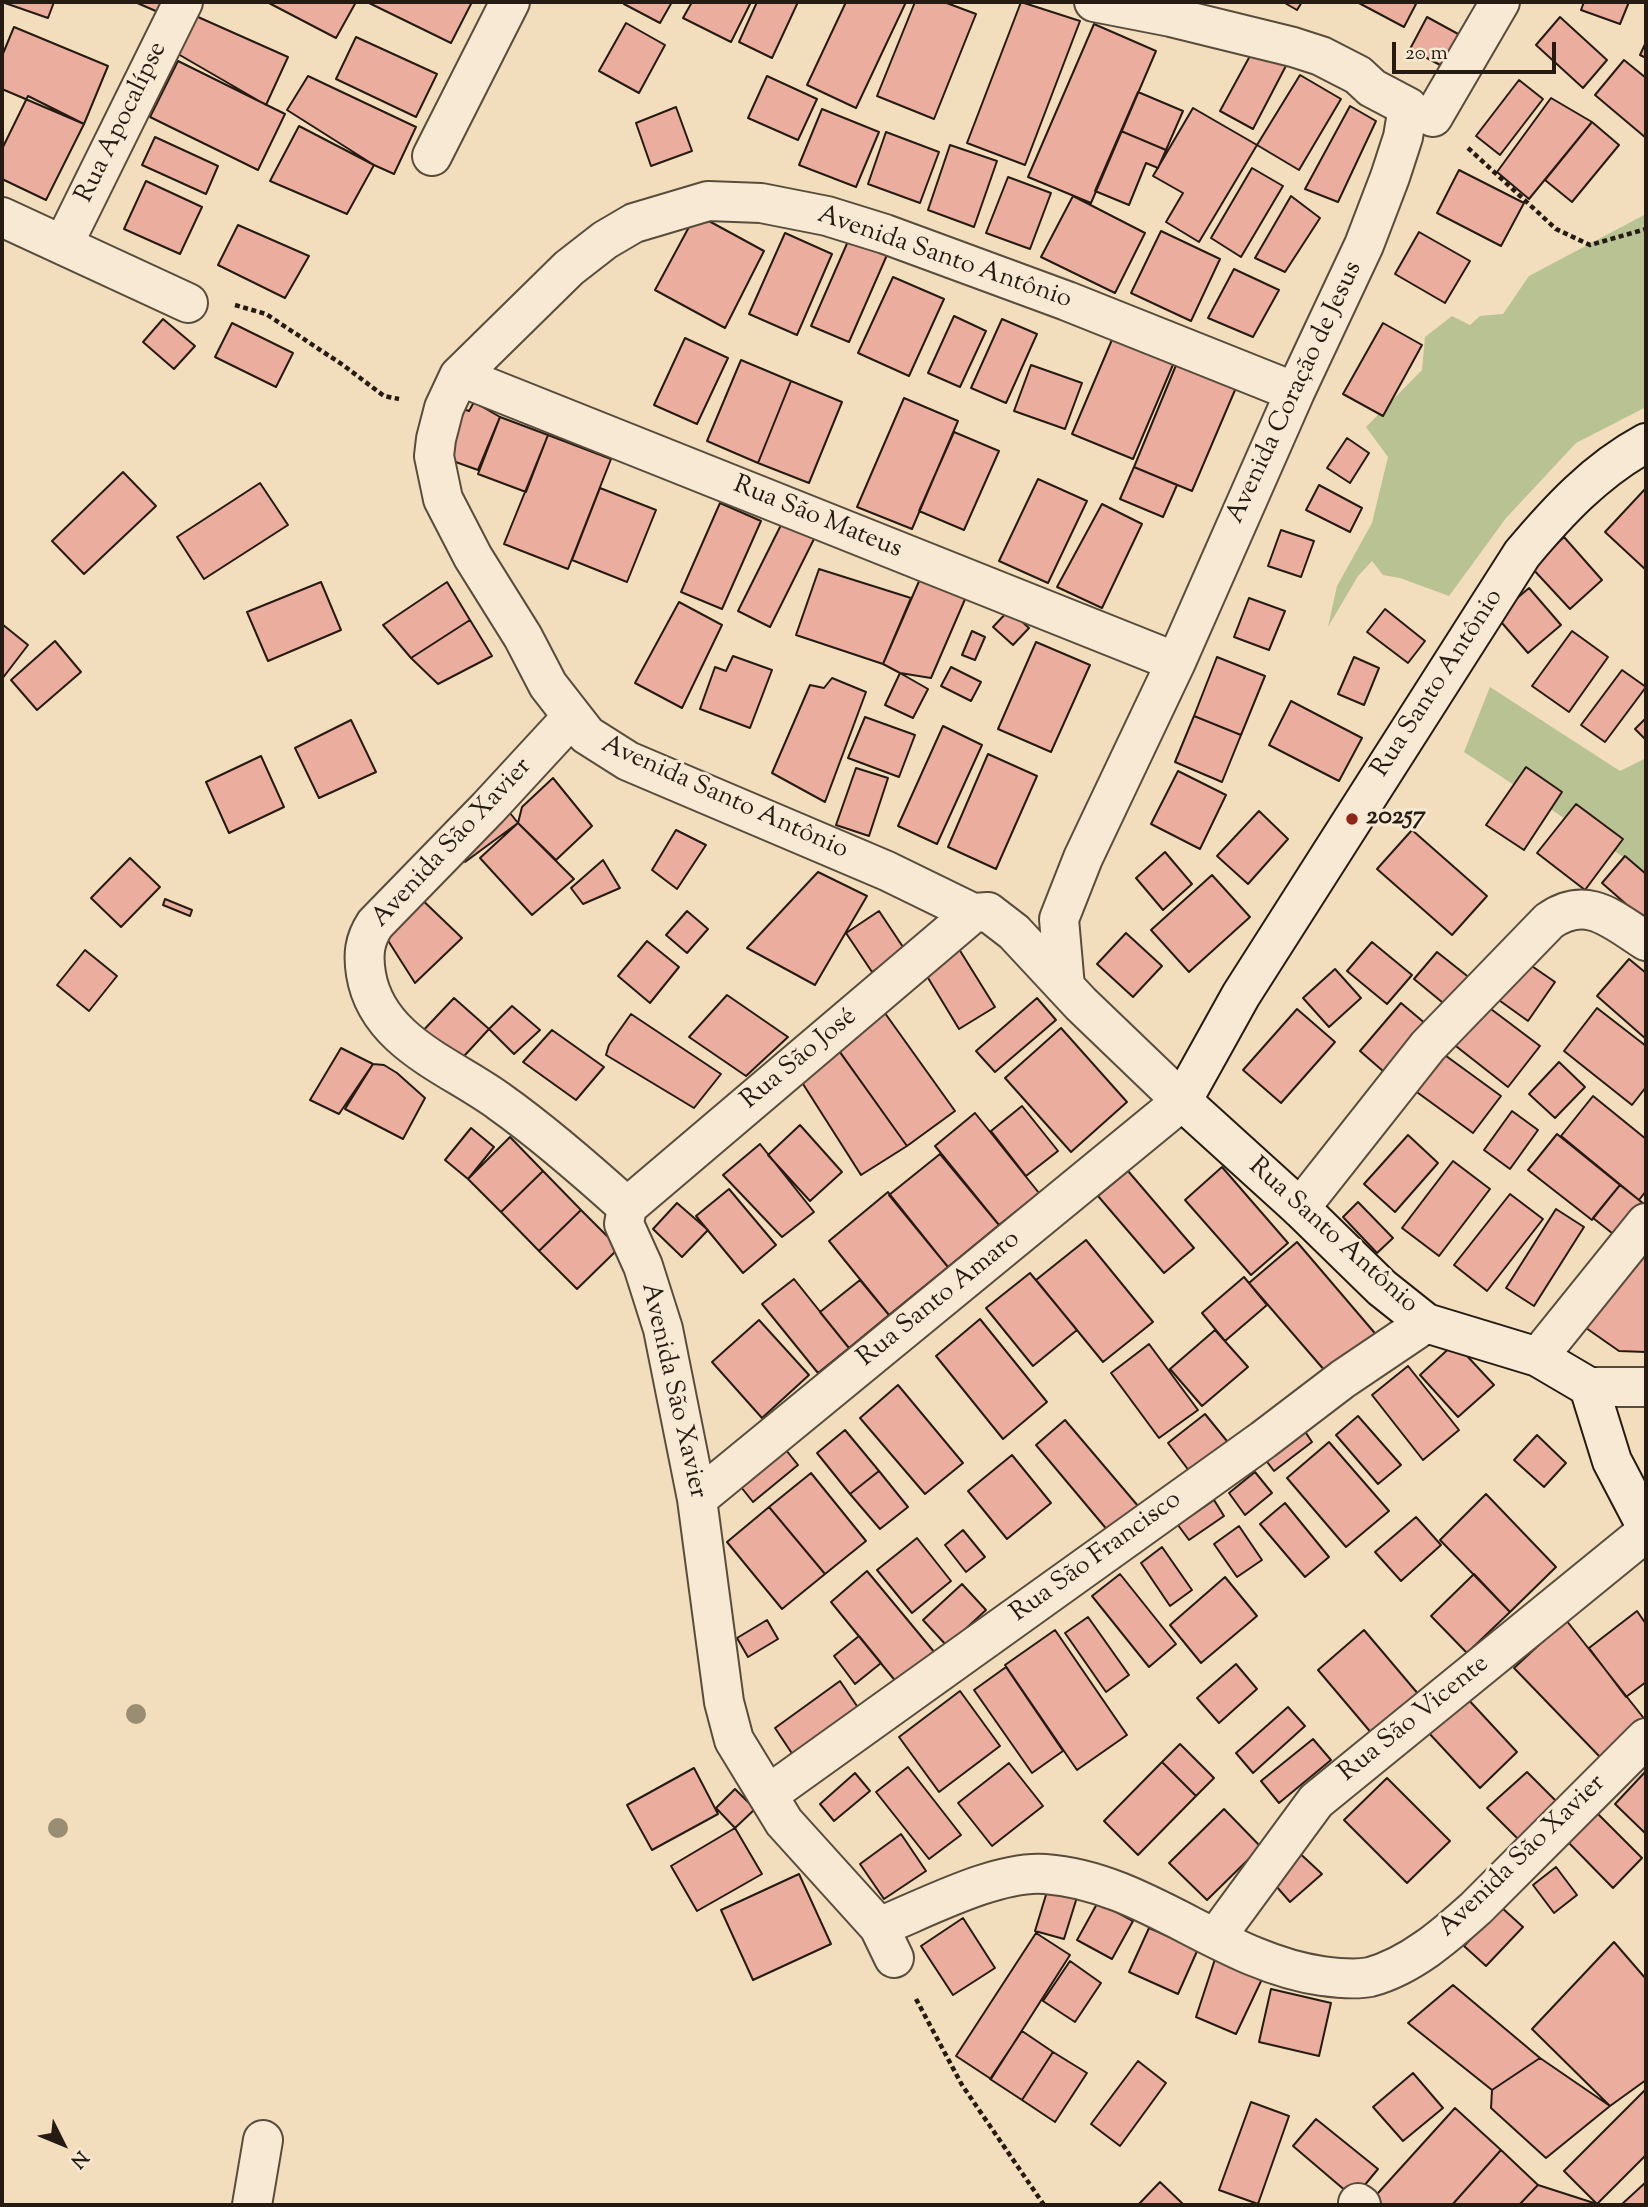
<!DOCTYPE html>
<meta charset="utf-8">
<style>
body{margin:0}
#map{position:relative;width:1648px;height:2207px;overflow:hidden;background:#f2ddbc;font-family:"Sorts Mill Goudy",serif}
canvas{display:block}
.frame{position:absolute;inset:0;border:4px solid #251b12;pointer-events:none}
.north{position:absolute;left:28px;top:2109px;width:70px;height:70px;-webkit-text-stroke:5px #f7e9d3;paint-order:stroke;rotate:133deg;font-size:19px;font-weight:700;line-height:28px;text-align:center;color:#251b12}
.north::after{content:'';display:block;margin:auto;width:24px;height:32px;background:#251b12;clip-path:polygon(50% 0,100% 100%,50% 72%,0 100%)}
.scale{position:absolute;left:1392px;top:42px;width:164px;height:32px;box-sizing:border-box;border:4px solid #251b12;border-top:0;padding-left:9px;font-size:21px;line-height:24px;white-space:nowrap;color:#251b12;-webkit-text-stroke:5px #f7e9d3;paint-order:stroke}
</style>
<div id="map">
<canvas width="1648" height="2207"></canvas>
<div class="frame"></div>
<div class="north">N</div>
<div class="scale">20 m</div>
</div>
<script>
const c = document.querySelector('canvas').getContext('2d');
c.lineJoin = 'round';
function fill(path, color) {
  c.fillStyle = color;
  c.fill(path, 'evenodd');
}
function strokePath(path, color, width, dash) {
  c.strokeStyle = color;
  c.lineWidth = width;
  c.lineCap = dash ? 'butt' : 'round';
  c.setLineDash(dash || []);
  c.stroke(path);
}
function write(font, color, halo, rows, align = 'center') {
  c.font = font + ' "Sorts Mill Goudy",serif';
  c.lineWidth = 6;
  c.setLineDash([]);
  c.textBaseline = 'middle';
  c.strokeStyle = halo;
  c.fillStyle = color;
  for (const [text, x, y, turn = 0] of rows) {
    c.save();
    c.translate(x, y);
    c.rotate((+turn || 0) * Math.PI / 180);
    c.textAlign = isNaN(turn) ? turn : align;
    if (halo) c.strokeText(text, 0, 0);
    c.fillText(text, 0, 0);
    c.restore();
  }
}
fill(new Path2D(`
 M1646,214V407L1576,443L1506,518L1449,596L1400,578L1383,575L1372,561L1358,576L1328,627L1337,586L1372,523L1388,457L1366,427L1422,370L1425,337L1452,316L1470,325L1480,316L1503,314L1529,276Z
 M1490,687L1620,771L1646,758V872L1464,752Z`), '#b8c292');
const building = new Path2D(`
 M2,2H54L48,18Z
 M135,2H163L158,12Z
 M267,2H356L336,38Z
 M367,2H472L451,43Z
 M626,2H672L660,23L624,4Z
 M692,2H751L731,42L683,18Z
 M757,2H798L772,58L739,42Z
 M846,2H906L856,108L807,85Z
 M915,2H944L976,14L934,119L877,96Z
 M1021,2L1080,21L1025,165L967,143Z
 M1283,2H1302L1297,10Z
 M1357,2H1412L1416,4L1404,27Z
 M1584,2H1629L1620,24L1581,10Z
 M189,13L288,57L266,105L178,54Z
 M1427,17L1460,35L1442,66L1410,49Z
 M1560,17L1607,60L1583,88L1536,45Z
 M626,23L665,45L639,93L599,71Z
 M1094,24L1156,51L1091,203L1028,177Z
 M14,27L108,66L84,124L2,89V56Z
 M356,37L437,74L416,117L336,79Z
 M1646,42V58L1640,55Z
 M1257,43L1289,60L1253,129L1220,111Z
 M1624,60L1646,78V138L1595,95Z
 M178,61L285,114L258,170L150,117Z
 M1300,75L1341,99L1299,170L1257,145Z
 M308,76L416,127L394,174L374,165L287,110Z
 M767,76L817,99L798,140L748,118Z
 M1519,80L1543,99L1500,155L1476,136Z
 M1138,92L1183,111L1166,150L1121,131Z
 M28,96L84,124L46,200L2,179V149Z
 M1551,98L1592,122L1529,199L1497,172Z
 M1350,106L1376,121L1338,202L1305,189Z
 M676,107L692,151L651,166L636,123Z
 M1193,108L1257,145L1199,242L1166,222L1183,193L1153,176Z
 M822,109L879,132L856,187L799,165Z
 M1592,122L1619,145L1572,202L1545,180Z
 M299,126L374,165L347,214L270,181Z
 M1121,131L1166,150L1158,168L1146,163L1129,205L1095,191Z
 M886,132L939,152L920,203L868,184Z
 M155,137L218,166L206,194L142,165Z
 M950,145L997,161L974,227L928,210Z
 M1252,168L1283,186L1241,257L1211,238Z
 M1459,170L1524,203L1501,246L1437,213Z
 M1008,177L1051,193L1030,249L986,233Z
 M146,181L202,207L180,254L124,229Z
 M1073,196L1145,233L1115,293L1041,257Z
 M1291,196L1320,218L1285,272L1255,258Z
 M696,214L764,251L725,328L655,290Z
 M238,225L309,256L285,298L218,265Z
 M1161,231L1220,259L1191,321L1131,293Z
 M1419,232L1470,261L1445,303L1395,274Z
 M785,233L832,254L797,335L749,314Z
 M849,239L887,255L849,342L811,326Z
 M1234,269L1279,290L1253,337L1208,318Z
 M893,277L944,299L909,376L858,353Z
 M954,316L986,331L960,387L928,373Z
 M163,319L195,346L174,369L143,342Z
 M1002,319L1037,334L1006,403L971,388Z
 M232,323L293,353L276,387L215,357Z
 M1383,323L1422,345L1383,416L1343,394Z
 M1114,335L1175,360L1133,459L1072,434Z
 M685,338L728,358L697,424L654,405Z
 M1179,358L1238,383L1192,491L1134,467Z
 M741,360L791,381L758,463L707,441Z
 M1031,365L1082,383L1065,429L1014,411Z
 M791,381L842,402L809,483L758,463Z
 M904,398L958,421L912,529L857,507Z
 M474,402L500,417L478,470L436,455L454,406L469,411Z
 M500,417L548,435L526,492L478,474Z
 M954,432L999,451L964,530L919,511Z
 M548,435L611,459L568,569L504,544Z
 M1347,438L1369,453L1350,483L1327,468Z
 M1134,467L1177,485L1163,517L1120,499Z
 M123,472L156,506L84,574L52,541Z
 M1038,479L1087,501L1048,583L999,561Z
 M260,483L288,525L204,579L177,537Z
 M1319,485L1362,508L1350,532L1306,510Z
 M600,488L656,510L627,582L572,560Z
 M1646,488V570L1605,532Z
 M720,503L761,521L722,609L681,592Z
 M1102,504L1142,524L1102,608L1057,587Z
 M787,513L819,529L770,627L738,611Z
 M1281,530L1314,541L1301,577L1268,566Z
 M1564,537L1602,580L1570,609L1531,567Z
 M819,569L911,598L883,664L796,635Z
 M920,579L966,597L931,678L900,673L883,664Z
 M321,582L341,630L268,661L247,612Z
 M447,582L470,620L411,658L383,625Z
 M1529,588L1561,625L1528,653L1496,616Z
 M1249,598L1285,611L1269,650L1234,637Z
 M679,602L722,625L682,708L635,683Z
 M1385,609L1425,641L1408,663L1367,632Z
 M1009,610L1029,628L1013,645L993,627Z
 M470,620L492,656L438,684L411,658Z
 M2,624L28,645L2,679Z
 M972,631L985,637L975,660L962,655Z
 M1572,631L1608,657L1569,712L1532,686Z
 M55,641L81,672L37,710L11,680Z
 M1036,642L1090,665L1051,752L998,729Z
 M733,656L772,670L750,728L700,709L715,667L726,671Z
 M1217,657L1265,676L1241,735L1194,716Z
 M1354,657L1379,668L1364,705L1338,694Z
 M951,667L981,682L971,701L941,686Z
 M1622,670L1646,687L1605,742L1581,725Z
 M900,673L928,689L913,718L885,705Z
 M832,678L866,692L825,802L772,773L810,685L824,688Z
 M1291,701L1362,738L1339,781L1269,745Z
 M1194,716L1241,735L1222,782L1175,762Z
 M865,717L915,735L899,777L848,758Z
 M1646,718V740L1635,729Z
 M351,720L376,772L319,798L295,748Z
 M943,726L982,745L937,844L898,826Z
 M988,754L1037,776L996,869L948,847Z
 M261,756L284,807L229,833L206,782Z
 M1526,767L1562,792L1524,850L1486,825Z
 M856,768L888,778L869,836L836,825Z
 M1178,771L1226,795L1200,849L1151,824Z
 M553,778L592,826L556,860L518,823L522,807Z
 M502,803L518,823L465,862L470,838Z
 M1576,804L1623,839L1585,890L1537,853Z
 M1259,811L1288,839L1248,884L1217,856Z
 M518,823L574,879L532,915L480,858Z
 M676,830L706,845L677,889L652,870Z
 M1412,830L1487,896L1452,935L1377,869Z
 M1165,852L1192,884L1163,910L1136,878Z
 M1625,856L1646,874V915L1643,919L1602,883Z
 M130,858L160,887L121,927L91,898Z
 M603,860L620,888L583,904L571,888Z
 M818,872L867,896L815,985L747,948Z
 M1212,875L1250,917L1189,972L1151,930Z
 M415,893L462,938L415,983L380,928Z
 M165,899L192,910L190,916L163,905Z
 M687,911L708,929L687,953L666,935Z
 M879,911L905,950L872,972L846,933Z
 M1126,933L1162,966L1133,997L1097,964Z
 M647,941L679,967L650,1003L618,976Z
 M954,941L995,1007L959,1029L919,963Z
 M1372,942L1412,975L1387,1004L1347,971Z
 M85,950L117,976L89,1011L57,985Z
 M1437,952L1471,979L1448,1007L1414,979Z
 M1629,959L1646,973V1039L1597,996Z
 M1523,960L1555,982L1528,1021L1496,998Z
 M1335,969L1361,998L1329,1027L1303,998Z
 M727,995L788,1037L746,1076L689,1037Z
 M454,998L489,1029L454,1067L418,1036Z
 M1037,998L1056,1020L995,1072L976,1051Z
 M1401,1003L1433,1030L1391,1078L1360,1051Z
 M1483,1003L1540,1046L1508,1087L1452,1043Z
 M512,1006L540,1030L514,1054L489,1029Z
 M1597,1008L1646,1046V1087L1632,1105L1564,1051Z
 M882,1009L955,1111L907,1146L834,1044Z
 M1297,1009L1335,1042L1281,1103L1243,1070Z
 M631,1014L721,1074L694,1108L606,1055L609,1045Z
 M1061,1028L1127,1102L1071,1152L1005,1078Z
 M552,1030L604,1067L576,1100L523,1062Z
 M835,1045L907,1146L861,1175L796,1073Z
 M341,1048L373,1064L339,1114L310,1100Z
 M1442,1053L1501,1096L1473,1133L1414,1090Z
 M1559,1062L1585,1087L1555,1118L1529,1094Z
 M373,1064L384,1065L397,1073L425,1098L403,1139L345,1109Z
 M1593,1096L1646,1139V1191L1639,1200L1561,1136Z
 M1022,1106L1058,1151L1026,1176L991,1131Z
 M1512,1111L1538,1130L1510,1169L1484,1150Z
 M975,1113L1039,1193L999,1225L935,1146Z
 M800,1125L842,1172L810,1201L768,1155Z
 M471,1128L494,1147L468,1179L445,1160Z
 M1557,1134L1620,1185L1592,1220L1528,1170Z
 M1408,1135L1438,1163L1395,1212L1364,1184Z
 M510,1137L543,1171L501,1212L468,1179Z
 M760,1144L814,1212L782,1237L723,1175Z
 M940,1154L999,1225L948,1267L889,1195Z
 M1453,1161L1490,1189L1439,1256L1402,1228Z
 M1222,1167L1288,1243L1251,1275L1185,1200Z
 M543,1171L581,1210L539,1251L501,1212Z
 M1128,1171L1194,1248L1164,1273L1098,1196Z
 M1620,1185L1644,1204L1617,1237L1593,1218Z
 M729,1189L776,1245L743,1273L696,1216Z
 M888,1192L948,1267L889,1315L829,1241Z
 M1510,1194L1543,1219L1487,1291L1454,1265Z
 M1358,1202L1393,1238L1377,1253L1343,1217Z
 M677,1203L708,1230L682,1257L653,1229Z
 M1556,1209L1584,1227L1534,1306L1506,1288Z
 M581,1210L619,1248L577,1289L539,1251Z
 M1086,1240L1153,1322L1103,1362L1036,1280Z
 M1297,1242L1379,1338L1332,1379L1249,1283Z
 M1646,1244V1352L1619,1351L1576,1321Z
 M1030,1273L1077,1330L1033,1366L986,1308Z
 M1244,1277L1267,1305L1225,1341L1202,1313Z
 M794,1279L849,1348L818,1373L762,1304Z
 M860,1280L889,1315L849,1348L820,1312Z
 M980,1319L1047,1402L1003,1439L936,1356Z
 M759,1320L809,1375L762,1418L712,1362Z
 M1215,1330L1248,1367L1202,1406L1170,1369Z
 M1455,1343L1494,1385L1458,1417L1420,1375Z
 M1149,1344L1198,1410L1159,1438L1111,1373Z
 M1408,1366L1459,1430L1423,1460L1372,1395Z
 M898,1385L963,1463L925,1494L860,1418Z
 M1205,1414L1231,1446L1193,1476L1168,1443Z
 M1358,1416L1401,1465L1378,1484L1336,1435Z
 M1065,1420L1144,1513L1114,1538L1036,1445Z
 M1298,1421L1312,1442L1274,1471L1258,1450Z
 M845,1430L879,1471L850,1494L817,1453Z
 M1537,1435L1566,1463L1544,1487L1514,1460Z
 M1329,1442L1389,1511L1346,1547L1287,1478Z
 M786,1450L798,1465L753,1502L741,1487Z
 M1012,1455L1051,1503L1007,1539L968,1491Z
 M879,1471L908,1507L880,1529L850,1494Z
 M1255,1472L1272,1493L1245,1515L1229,1493Z
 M811,1473L866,1541L825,1574L769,1507Z
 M1486,1494L1556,1567L1510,1612L1440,1540Z
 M1214,1500L1224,1516L1189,1540L1178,1525Z
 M1285,1503L1329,1557L1305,1577L1260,1524Z
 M769,1507L825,1574L782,1609L727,1542Z
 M1416,1517L1441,1545L1401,1581L1375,1552Z
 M1239,1526L1262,1560L1237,1577L1214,1544Z
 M963,1530L985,1557L966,1572L945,1545Z
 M917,1538L951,1581L912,1613L877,1570Z
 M1162,1547L1192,1590L1170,1606L1141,1563Z
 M867,1571L935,1653L897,1683L831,1602Z
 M1120,1574L1176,1644L1149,1667L1092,1596Z
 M1474,1574L1510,1612L1467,1653L1431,1616Z
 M1225,1577L1257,1616L1201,1663L1170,1625Z
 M962,1584L986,1610L947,1646L923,1620Z
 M1637,1611L1646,1624V1682L1626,1697L1589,1648Z
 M1088,1617L1129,1675L1106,1692L1065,1633Z
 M767,1620L778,1639L748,1657L737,1638Z
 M1566,1620L1646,1721L1600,1757L1514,1668Z
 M1055,1630L1127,1735L1077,1770L1005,1665Z
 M1364,1630L1425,1702L1379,1742L1318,1670Z
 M859,1636L881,1663L855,1684L834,1656Z
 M1236,1664L1257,1689L1219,1723L1197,1698Z
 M1006,1667L1063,1751L1032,1773L974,1690Z
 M840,1681L859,1709L793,1755L775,1728Z
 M960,1691L1000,1746L939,1792L899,1737Z
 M1465,1696L1517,1752L1480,1788L1427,1731Z
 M1288,1707L1305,1726L1253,1773L1236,1753Z
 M1313,1739L1331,1760L1279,1803L1261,1781Z
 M1180,1744L1214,1778L1196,1796L1162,1762Z
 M1162,1762L1196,1796L1138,1855L1104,1821Z
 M1009,1763L1043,1806L992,1846L958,1803Z
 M908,1767L961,1835L929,1859L876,1792Z
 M694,1768L718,1814L652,1850L627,1805Z
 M1646,1771V1834L1615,1804Z
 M1527,1772L1560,1805L1523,1844L1487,1808Z
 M855,1773L870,1791L834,1821L820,1804Z
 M1387,1778L1450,1841L1407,1883L1344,1820Z
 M735,1789L755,1809L735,1828L716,1808Z
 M1224,1809L1261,1847L1207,1900L1169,1863Z
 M1597,1813L1642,1858L1613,1888L1568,1842Z
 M735,1828L762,1874L697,1911L671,1866Z
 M901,1834L926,1871L884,1899L860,1864Z
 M1294,1848L1322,1874L1290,1902L1269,1878Z
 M1556,1867L1577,1895L1554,1913L1533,1885Z
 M799,1874L831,1944L753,1980L721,1910Z
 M1049,1885L1078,1894L1064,1939L1035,1931Z
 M1098,1902L1133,1921L1112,1959L1077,1940Z
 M1501,1907L1523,1927L1486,1966L1464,1946Z
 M963,1918L995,1968L953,1995L921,1946Z
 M1149,1928L1198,1949L1178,1994L1129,1972Z
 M1036,1933L1070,1955L991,2079L956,2056Z
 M1614,1942L1646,1979V2080L1610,2106L1532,2029Z
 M1217,1953L1263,1977L1236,2034L1196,2017Z
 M1070,1961L1101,1983L1075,2022L1043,2001Z
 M1453,1985L1540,2058L1492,2090L1408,2023Z
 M1271,1989L1331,2003L1319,2056L1259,2042Z
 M1022,2031L1053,2052L1022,2100L990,2079Z
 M1053,2052L1087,2073L1055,2122L1022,2100Z
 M1540,2058L1610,2106L1546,2158L1491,2108L1492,2090Z
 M1138,2061L1166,2083L1120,2146L1091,2124Z
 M1413,2073L1443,2108L1403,2141L1373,2107Z
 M1646,2089V2155L1597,2204L1564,2171Z
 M1251,2102L1289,2116L1258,2204L1219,2190Z
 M1455,2108L1501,2150L1452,2205H1372L1369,2203Z
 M1316,2119L1378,2169L1354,2198L1293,2146Z
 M1501,2150L1538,2185L1519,2205H1452Z
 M1160,2182L1184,2205H1138Z
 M1646,2182V2205H1621Z
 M1538,2185L1597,2204L1519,2205Z`);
fill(building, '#ebad9e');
strokePath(building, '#251b12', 2);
const minor = new Path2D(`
 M1433,117L1500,2
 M432,156L510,2
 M2,217L188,303
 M63,245L183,2
 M459,376L1176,662
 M572,717L488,808L375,924C364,941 363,955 366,974C377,1042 451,1066 500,1102C545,1134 586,1170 627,1207L624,1224L643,1266L663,1329L697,1499L724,1702L734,1740L784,1822L879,1927L894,1958
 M1065,987L1059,919L1083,858L1176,662L1295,392L1364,245L1390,177L1403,137L1408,107L1372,88L1358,75L1321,56L1293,47L1171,17L1094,2
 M627,1207L973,913
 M1300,1208L1428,1046L1549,921C1587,894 1613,920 1646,941
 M1538,1357L1646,1223
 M1589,1387H1646
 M697,1499L1182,1101L1081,1004L1014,932L988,912L973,913L887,871L628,761L587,735L548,685L523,637L473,557L443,499L434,456L436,439L444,408L459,376L569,268L605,240L634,223L708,201L761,203L827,216L885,234L1067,301L1295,392
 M769,1794L1263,1440L1343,1379L1426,1323
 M879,1927C924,1909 997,1870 1045,1874C1145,1881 1223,1962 1322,1976C1337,1978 1355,1980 1370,1977C1411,1966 1446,1935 1476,1908L1646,1738
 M1216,1937L1316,1801L1646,1532
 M1358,2203L1361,2205
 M252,2205L263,2140`);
const secondary = new Path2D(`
 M1646,443C1596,470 1558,511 1522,554L1241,995L1182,1101L1300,1208L1382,1288L1426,1323L1538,1357L1589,1387L1612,1461L1646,1526`);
strokePath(minor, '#584c3c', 42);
strokePath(secondary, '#251b12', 42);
strokePath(new Path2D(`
 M1468,148L1556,229L1590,245L1646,229
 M235,305L266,314L343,365L384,396L399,399
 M916,1999L962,2085L1044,2205`), '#251b12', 4.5, [5, 3.5]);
strokePath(minor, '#f7e9d3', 38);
strokePath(secondary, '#f7e9d3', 38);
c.fillStyle = '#998e73';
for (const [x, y] of [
 [136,1714],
 [58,1828]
]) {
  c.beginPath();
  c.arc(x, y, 10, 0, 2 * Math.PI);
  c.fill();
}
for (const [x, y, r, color] of [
 [1352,819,7,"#8f2418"]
]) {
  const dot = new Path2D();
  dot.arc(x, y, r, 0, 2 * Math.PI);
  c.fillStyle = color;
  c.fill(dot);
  strokePath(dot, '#f7e9d3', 2.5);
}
write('26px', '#251b12', '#f7e9d3', [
 ["Rua Apocalípse",123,123,-64],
 ["Avenida Santo Antônio",944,259,19],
 ["Avenida Coração de Jesus",1296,393,-65],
 ["Rua São Mateus",817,519,22],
 ["Rua Santo Antônio",1439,684,-57],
 ["Avenida Santo Antônio",724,799,24],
 ["Avenida São Xavier",453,844,-47],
 ["Rua São José",800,1060,-40],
 ["Rua Santo Antônio",1332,1237,42],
 ["Rua Santo Amaro",940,1300,-39],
 ["Avenida São Xavier",672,1391,77],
 ["Rua São Francisco",1097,1558,-36],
 ["Rua São Vicente",1415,1720,-39],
 ["Avenida São Xavier",1523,1857,-44]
]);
write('bold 26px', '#251b12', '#f7e9d3', [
 ["20257",1366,819]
], 'left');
</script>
